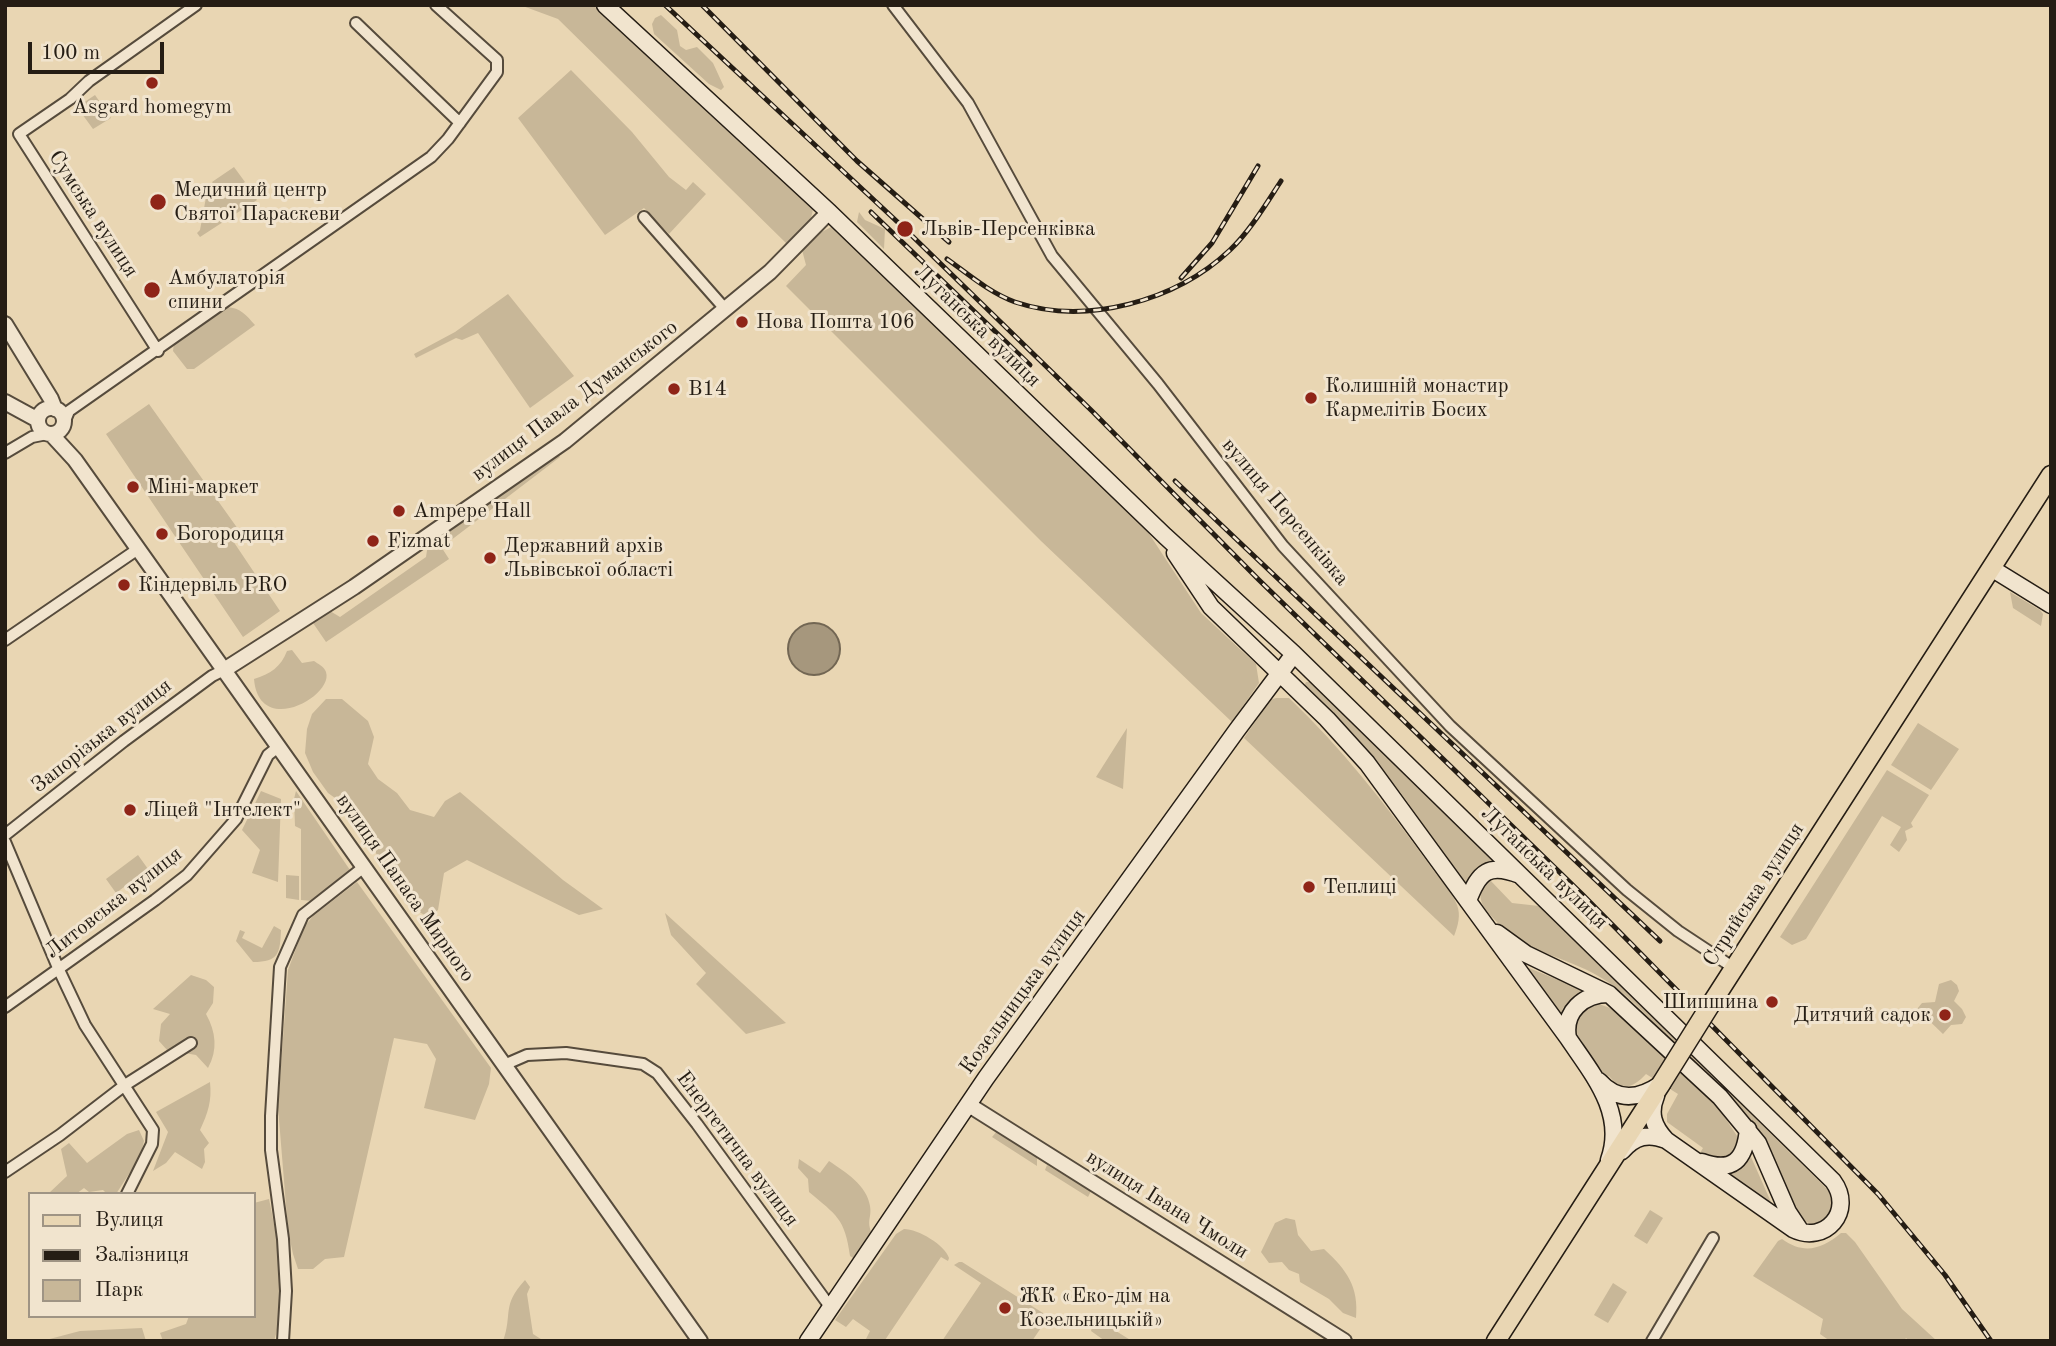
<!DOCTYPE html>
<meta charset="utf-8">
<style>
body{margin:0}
#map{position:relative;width:2056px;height:1346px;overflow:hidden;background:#e9d6b3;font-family:"Old Standard TT",serif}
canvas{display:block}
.frame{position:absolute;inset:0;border:7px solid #251d14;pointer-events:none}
.legend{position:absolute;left:28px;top:1192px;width:228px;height:126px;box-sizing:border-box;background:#f1e4ce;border:2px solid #9f9484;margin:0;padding:9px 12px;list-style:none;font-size:21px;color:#251d14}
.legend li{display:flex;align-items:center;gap:14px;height:35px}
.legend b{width:35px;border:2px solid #9f9484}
.scale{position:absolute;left:28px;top:42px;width:136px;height:32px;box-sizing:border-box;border:4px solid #251d14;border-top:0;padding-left:9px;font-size:21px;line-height:24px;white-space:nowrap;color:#251d14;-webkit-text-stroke:5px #f1e4ce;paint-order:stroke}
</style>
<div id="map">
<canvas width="2056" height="1346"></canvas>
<div class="frame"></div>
<ul class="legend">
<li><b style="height:9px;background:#e9d6b3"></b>Вулиця</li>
<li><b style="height:9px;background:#251d14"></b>Залізниця</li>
<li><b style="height:19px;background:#c8b798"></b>Парк</li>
</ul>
<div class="scale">100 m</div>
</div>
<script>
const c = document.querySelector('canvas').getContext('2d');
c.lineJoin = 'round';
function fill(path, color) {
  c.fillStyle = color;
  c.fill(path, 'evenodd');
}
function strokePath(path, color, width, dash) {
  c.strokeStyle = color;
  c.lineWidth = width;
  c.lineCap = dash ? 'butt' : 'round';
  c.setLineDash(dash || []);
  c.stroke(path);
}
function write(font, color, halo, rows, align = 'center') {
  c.font = font + ' "Old Standard TT",serif';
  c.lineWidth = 6;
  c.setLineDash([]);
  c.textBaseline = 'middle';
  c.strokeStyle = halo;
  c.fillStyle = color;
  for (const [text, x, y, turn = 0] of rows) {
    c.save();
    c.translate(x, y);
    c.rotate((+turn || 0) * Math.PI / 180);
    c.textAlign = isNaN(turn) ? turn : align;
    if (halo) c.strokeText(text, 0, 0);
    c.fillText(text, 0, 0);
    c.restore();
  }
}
fill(new Path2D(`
 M520,5H593L813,204C814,223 800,233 788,245L558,19Z
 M661,15L677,30L680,46L686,50L697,47L713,63L724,87L721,90L709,84L654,34L652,24L655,18Z
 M571,70L632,132L669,177L686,190L693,182L706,194L669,234L644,208L605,235L518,118Z
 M95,95L111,118L93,129L77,107Z
 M234,167L245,182L242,184L244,186L247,185L257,200L200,237L197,233L200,230L207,192L215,186L212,182Z
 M859,212L865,220L885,229L884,249L857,222Z
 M831,227H835L915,307L926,313L1144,526L1201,613L1256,664L1259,683L1232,722L1041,541L786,286L806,265L802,250L820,233Z
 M508,294L574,376L530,408L478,333L462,340L456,338L416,358L414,354L455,332Z
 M227,307C241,308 246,315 255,325L194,369H187L173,351L174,343Z
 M149,404L238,529L229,535L280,611L243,637L106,434Z
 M558,454L560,457L446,544L448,530Z
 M432,543L440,545L449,559L326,642L313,623L330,611L340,617L426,557L428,544Z
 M2010,592L2040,610L2043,614L2041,626L2013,608Z
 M292,650L302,663L314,661C318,664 324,666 326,672C334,696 259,738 254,679C270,674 281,667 287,651Z
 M1306,682H1310L1491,859L1489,867L1469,889L1401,793L1353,735L1304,686Z
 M1276,698H1289C1341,747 1384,803 1426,860C1435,874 1451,889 1457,905C1461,915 1458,926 1454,936L1244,738L1270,700Z
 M326,699H342L368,721L374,737L368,764L378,779L397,793L410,810L434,817L445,801L460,792L563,880L603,909L579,915L467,860L444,873L438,910L428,917L414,909L387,873L367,837L353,824L342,803L328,793L313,772L305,753L307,729L312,714Z
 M1918,723L1959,749L1931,790L1891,765Z
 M1127,728L1123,789L1096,777Z
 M1887,770L1929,795L1911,823L1913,827L1905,831L1907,840L1899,852L1890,845L1901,827L1882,816L1806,939L1792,945L1780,937Z
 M261,791L281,799L278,882L252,873L260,850L242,830Z
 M296,791L350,870L312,901L301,900V829L295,826L294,799Z
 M138,855L148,869L116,893L106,879Z
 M286,875L299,876V900L286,898Z
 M1490,880L1512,903L1539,906L1828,1190L1833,1205L1827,1218L1814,1225L1799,1219C1788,1194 1779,1165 1765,1141C1744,1103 1705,1074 1674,1044C1653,1023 1633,999 1608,982C1570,956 1525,955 1493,918C1483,907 1477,900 1483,885Z
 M357,882L491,1068L489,1084L475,1120L424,1108L436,1059L427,1044L394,1038L344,1257L325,1259L313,1269H298L293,1254L288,1230L278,1107L288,970L304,927L313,916Z
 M665,913L786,1023L746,1034L696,984L706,973L671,935Z
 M274,926L281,930C280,953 279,962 253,962L236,941L240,930L245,932L242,938L262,948Z
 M1519,964L1583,990L1563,1008L1559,1020Z
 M191,975L206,980L214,987L213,1003L206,1014C216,1032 218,1050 208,1068L196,1055L167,1050L159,1041L161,1024L170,1014L153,1009Z
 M1951,980L1957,985L1959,991L1954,1001L1962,1009L1966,1017L1962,1024L1951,1025L1943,1034L1917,1009L1922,1003L1935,1002L1939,984Z
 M1599,1004L1610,1008L1621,1015L1720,1110L1739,1139C1735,1162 1718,1162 1700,1153L1703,1148L1667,1122V1114L1678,1094L1646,1074C1633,1088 1622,1092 1609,1076L1606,1078L1576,1034C1573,1017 1584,1007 1599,1004Z
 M210,1082C212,1101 208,1113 200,1130L209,1143L204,1149L205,1162L202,1169L175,1152L166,1163L153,1171L168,1132L156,1112Z
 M139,1130L144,1141L140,1157L116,1194H107L103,1190L89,1192L84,1188L76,1194H48L67,1176L61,1149L69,1143L87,1163L127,1134Z
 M997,1131L1037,1157V1166L992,1137Z
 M1751,1157L1775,1211L1727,1177L1745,1165Z
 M799,1159L820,1173L829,1161C845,1172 867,1185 870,1206C872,1218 866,1220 872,1234L856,1260L850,1256C845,1218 836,1215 809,1192L808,1179L798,1168Z
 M1047,1165L1091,1191L1088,1197L1045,1170Z
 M269,1199C278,1243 289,1297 274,1341H163L160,1333L186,1324L189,1316H254V1203Z
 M1650,1210L1663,1218L1647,1244L1634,1236Z
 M1286,1218L1295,1220L1298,1235L1311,1251L1324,1249C1347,1270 1359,1287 1356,1318L1343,1313L1329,1299L1300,1282L1299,1274L1289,1270L1282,1262L1269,1263L1261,1252L1275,1223Z
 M904,1229C918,1229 945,1245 949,1258L948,1261L941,1257L885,1340L866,1339L870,1331L853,1319L846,1327L835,1320L896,1234Z
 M1841,1233H1846L1855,1242L1902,1309L1937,1341H1909L1906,1338L1904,1341H1830L1820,1334L1823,1319L1753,1276L1778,1241L1782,1239C1804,1255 1822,1249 1841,1233Z
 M959,1262H962L1043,1313L1045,1322L1032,1341H942L981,1283L954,1265Z
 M525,1280L530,1287L527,1294L533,1334L544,1341H503C513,1314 501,1306 525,1280Z
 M1613,1283L1627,1292L1608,1323L1594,1315Z
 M1095,1318L1132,1341H1105L1091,1331Z
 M142,1328L146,1341H42L80,1331Z`), '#c8b798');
const water = new Path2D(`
 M788 649a26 26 0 1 1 52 0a26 26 0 1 1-52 0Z`);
fill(water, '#a6977d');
strokePath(water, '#726653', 2);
const minor = new Path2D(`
 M893,5L968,103L1052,256L1158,384L1283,546L1450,726L1627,890L1678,931L1734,968
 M356,23L460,123
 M644,217L726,310
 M158,351L19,134L70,99L89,81L196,5
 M64,423L69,411L431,157L448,139L497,72V60L436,5
 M5,453L32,437L47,434
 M5,640L138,549
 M5,835L124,741L212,676L224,670
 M5,842L59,970L85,1025L153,1130L152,1144L127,1194
 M5,1007L155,900L187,875L236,819L268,755L278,747
 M504,1065L527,1055L566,1053L643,1064L657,1073L697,1124L831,1308
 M5,1172L60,1135L125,1085L191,1043
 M283,1341L286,1291L283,1239L271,1150V1116L280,967L303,915L364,867
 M1652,1341L1713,1238`);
const tertiary = new Path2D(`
 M5,324L51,399L55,409
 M5,402L38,420
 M38 421a13 13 0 1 1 26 0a13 13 0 1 1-26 0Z
 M52,435L75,460L700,1341
 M224,670L354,587L565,441L770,272L829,212
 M969,1105L1344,1341`);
const secondary = new Path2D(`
 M605,5L829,212L1165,536L1294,654L1833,1181C1855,1211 1825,1245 1793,1229L1666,1140C1653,1126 1649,1113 1656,1096
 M1175,553L1211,607L1327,719L1367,763L1568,1038C1593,1075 1626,1113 1609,1160
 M1991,568L2051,605
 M1468,901C1479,871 1489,863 1520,875
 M1497,933L1526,954L1609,994L1720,1097L1758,1143L1788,1212L1800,1230
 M1568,1038C1563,1012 1583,994 1609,994
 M1599,1081C1618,1102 1639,1099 1661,1084
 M1622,1151C1635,1136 1648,1133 1666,1140
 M1702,1162C1733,1173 1745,1160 1748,1129
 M808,1341L986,1078L1237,730L1294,654`);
const primary = new Path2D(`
 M1711,1004L2051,475
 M1496,1341L1661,1084`);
strokePath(minor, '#564b3c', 14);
strokePath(tertiary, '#564b3c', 18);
strokePath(secondary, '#251d14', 19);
strokePath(primary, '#251d14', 21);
strokePath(minor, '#f1e4ce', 10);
strokePath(tertiary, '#f1e4ce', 14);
strokePath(secondary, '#f1e4ce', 16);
strokePath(primary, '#e9d6b3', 18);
const rail = new Path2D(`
 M665,5L905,229L1092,411L1259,580L1583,895L1878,1194L1945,1275L1991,1341
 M702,5L857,161L949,242
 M871,212L1030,365
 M947,259C968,274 990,293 1015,302C1086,326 1176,301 1230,250C1250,231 1266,204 1281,181
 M1181,278L1212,243L1258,166
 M1175,481L1660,941`);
strokePath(rail, '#251d14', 5);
strokePath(rail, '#f1e4ce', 2.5, [8]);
const primaryBridge = new Path2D(`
 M1661,1084L1711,1004`);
strokePath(primaryBridge, '#251d14', 21, []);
strokePath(primaryBridge, '#e9d6b3', 18);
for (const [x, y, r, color] of [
 [152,83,7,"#8f2418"],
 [158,202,9,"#8f2418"],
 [905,229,9,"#8f2418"],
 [152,290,9,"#8f2418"],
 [742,322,7,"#8f2418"],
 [674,389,7,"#8f2418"],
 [1311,398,7,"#8f2418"],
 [133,487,7,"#8f2418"],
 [399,511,7,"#8f2418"],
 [162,534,7,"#8f2418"],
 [373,541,7,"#8f2418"],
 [490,558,7,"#8f2418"],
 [124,585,7,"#8f2418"],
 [130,810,7,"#8f2418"],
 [1309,887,7,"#8f2418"],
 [1772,1002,7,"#8f2418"],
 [1945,1015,7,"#8f2418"],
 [1005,1308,7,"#8f2418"]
]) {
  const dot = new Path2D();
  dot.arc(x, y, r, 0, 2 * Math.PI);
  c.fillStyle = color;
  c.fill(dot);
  strokePath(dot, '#f1e4ce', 2.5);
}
write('21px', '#251d14', '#f1e4ce', [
 ["Asgard homegym",152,107,"center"],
 ["Медичний центр",174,190],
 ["Святої Параскеви",174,214],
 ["Львів-Персенківка",921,229],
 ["Амбулаторія",168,278],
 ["спини",168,302],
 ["Нова Пошта 106",756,322],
 ["Колишній монастир",1325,386],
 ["Кармелітів Босих",1325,410],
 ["В14",688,389],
 ["Міні-маркет",147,487],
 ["Ampepe Hall",413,511],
 ["Богородиця",176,534],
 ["Fizmat",387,541],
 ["Державний архів",504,546],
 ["Львівської області",504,570],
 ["Кіндервіль PRO",138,585],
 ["Ліцей \"Інтелект\"",144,810],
 ["Теплиці",1323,887],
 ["Шипшина",1758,1002,"right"],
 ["Дитячий садок",1931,1015,"right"],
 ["ЖК «Еко-дім на",1019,1296],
 ["Козельницькій»",1019,1320]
], 'left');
write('21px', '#251d14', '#f1e4ce', [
 ["Сумська вулиця",93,214,57],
 ["Луганська вулиця",977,326,44],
 ["вулиця Павла Думанського",575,401,-37],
 ["вулиця Персенківка",1285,512,50],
 ["Запорізька вулиця",102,736,-38],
 ["Луганська вулиця",1544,868,44],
 ["вулиця Панаса Мирного",405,888,55],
 ["Стрийська вулиця",1754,895,-57],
 ["Литовська вулиця",114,903,-38],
 ["Козельницька вулиця",1023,992,-54],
 ["Енергетична вулиця",737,1149,53],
 ["вулиця Івана Чмоли",1167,1205,32]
]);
</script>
